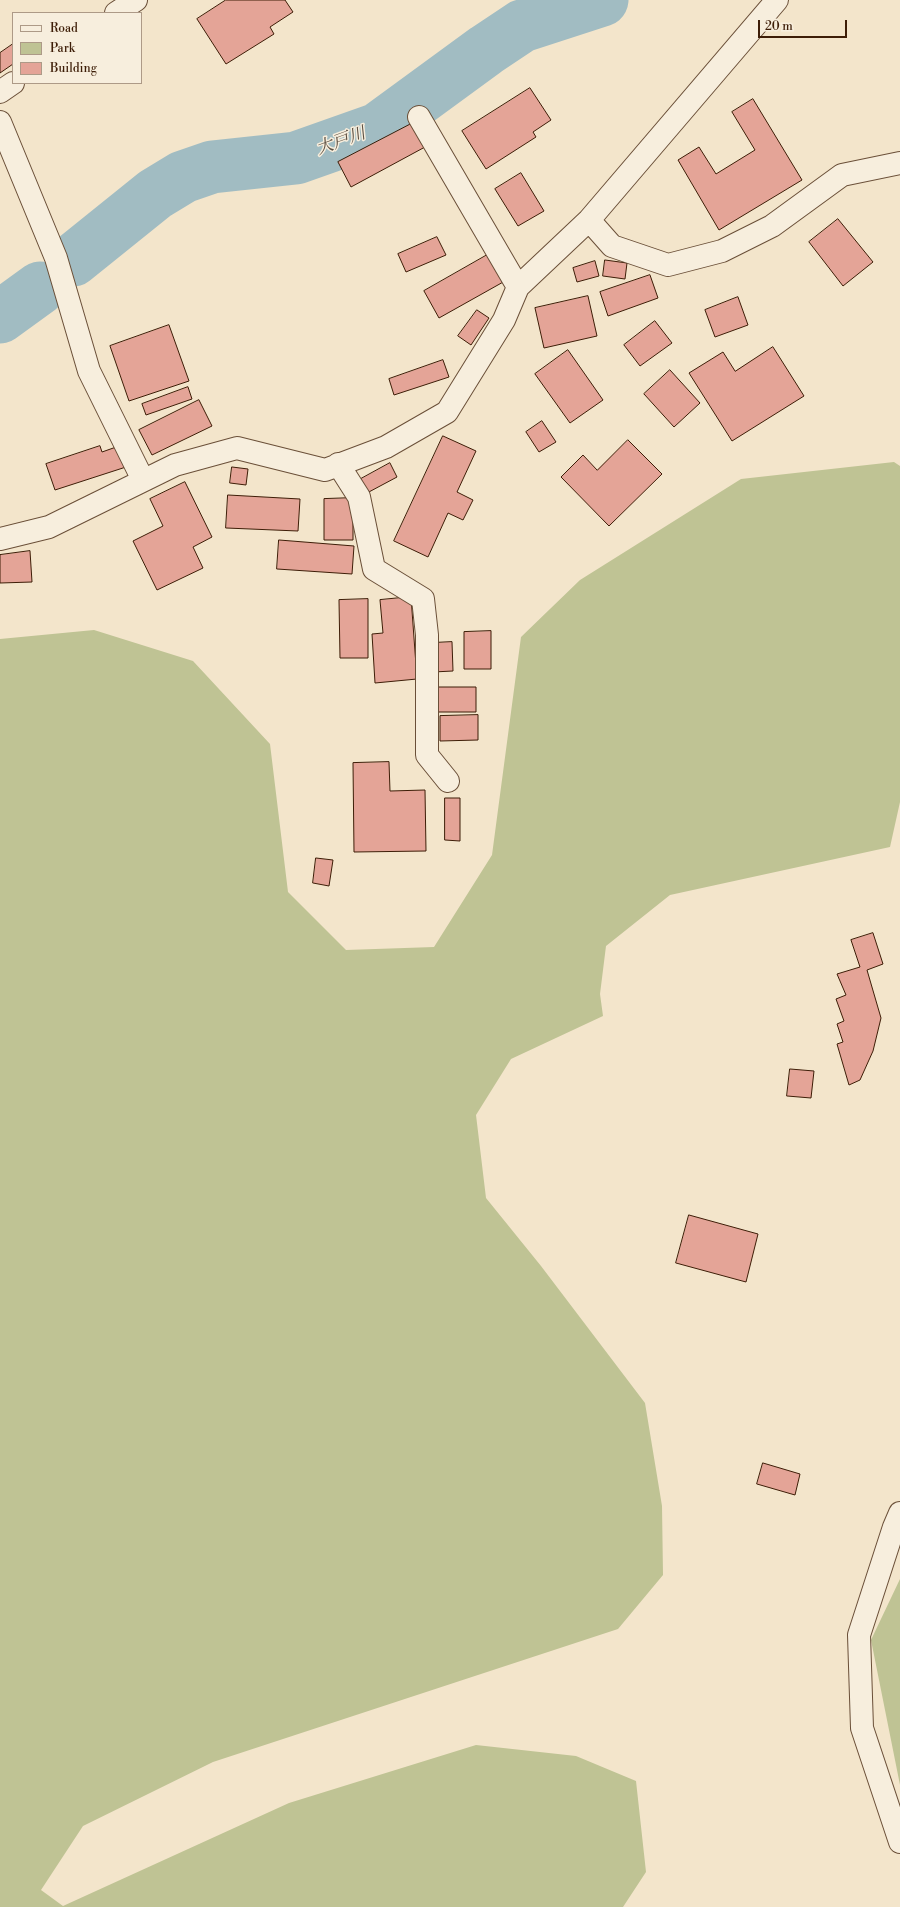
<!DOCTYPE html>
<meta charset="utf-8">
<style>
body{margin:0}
#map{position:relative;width:900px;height:1907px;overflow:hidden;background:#f3e5cb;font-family:"Libre Bodoni",serif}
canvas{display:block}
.legend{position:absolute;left:12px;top:12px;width:130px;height:72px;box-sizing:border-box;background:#f7eedd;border:1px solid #ad9a87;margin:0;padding:5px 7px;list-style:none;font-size:12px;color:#3d1d07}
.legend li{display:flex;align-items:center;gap:8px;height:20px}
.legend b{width:20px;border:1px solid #ad9a87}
.scale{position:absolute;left:758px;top:20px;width:89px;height:18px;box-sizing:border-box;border:2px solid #3d1d07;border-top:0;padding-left:5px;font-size:12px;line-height:14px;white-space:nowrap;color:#3d1d07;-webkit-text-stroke:3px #f7eedd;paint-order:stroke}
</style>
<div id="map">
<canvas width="900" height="1907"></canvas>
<ul class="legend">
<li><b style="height:5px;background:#f7eedd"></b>Road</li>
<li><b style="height:11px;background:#bfc394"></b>Park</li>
<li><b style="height:11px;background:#e4a497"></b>Building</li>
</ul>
<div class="scale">20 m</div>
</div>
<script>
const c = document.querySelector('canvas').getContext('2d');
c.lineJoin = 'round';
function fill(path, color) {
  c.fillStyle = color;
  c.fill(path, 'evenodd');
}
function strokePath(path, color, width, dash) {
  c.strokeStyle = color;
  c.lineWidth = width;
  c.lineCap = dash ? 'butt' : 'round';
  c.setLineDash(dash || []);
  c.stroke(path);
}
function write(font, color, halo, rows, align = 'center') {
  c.font = font + ' "Libre Bodoni","Noto Serif JP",serif';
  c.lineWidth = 3;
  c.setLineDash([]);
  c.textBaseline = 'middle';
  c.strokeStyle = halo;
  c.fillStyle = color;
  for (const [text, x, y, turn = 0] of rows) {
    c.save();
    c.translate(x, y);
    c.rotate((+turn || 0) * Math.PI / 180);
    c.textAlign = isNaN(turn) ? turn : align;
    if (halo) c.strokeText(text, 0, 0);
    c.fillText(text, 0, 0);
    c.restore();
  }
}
fill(new Path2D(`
 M894,462L900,466V802L890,847L670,895L606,946L600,994L603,1016L511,1059L476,1115L486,1198L541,1266L645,1403L662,1506L663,1575L618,1629L213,1762L83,1826L41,1890L63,1906L289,1803L476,1745L576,1756L636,1781L646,1872L623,1907H0V639L94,630L193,661L270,744L288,892L346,950L434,947L492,855L521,637L580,580L741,479Z
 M900,1579V1785L871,1640Z`), '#bfc394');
strokePath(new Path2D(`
 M73,260L155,194L183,177L212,167L296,158L378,129L486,50L522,26L602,0
 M0,317L40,288`), '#a1bcc2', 53);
const building = new Path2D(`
 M226,0H285L293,12L270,27L274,34L226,64L197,19Z
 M13,44V64L0,73V53Z
 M530,88L551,120L533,132L536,137L486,169L462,131Z
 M753,99L802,180L719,230L678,160L699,147L716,174L755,150L732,112Z
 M413,123L425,147L351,187L338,162Z
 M521,173L544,211L518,226L495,189Z
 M838,219L873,262L843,286L809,242Z
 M437,237L446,255L406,272L398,254Z
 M489,254L505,281L439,318L424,291Z
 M605,260L627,263L625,279L603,276Z
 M595,261L599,276L577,282L573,268Z
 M650,275L658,298L608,316L600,292Z
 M588,296L597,336L544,348L535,308Z
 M738,297L748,325L715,337L705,310Z
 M477,310L489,318L471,345L458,336Z
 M655,321L672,343L640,366L624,345Z
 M169,325L189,381L129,401L110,346Z
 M773,347L804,396L732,441L689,373L723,352L735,371Z
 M568,350L603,400L570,423L535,374Z
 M443,360L449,377L394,395L389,379Z
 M670,370L700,403L674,427L644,394Z
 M188,387L192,399L146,415L142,404Z
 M199,400L212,426L152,455L139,430Z
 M542,421L556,442L539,452L526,432Z
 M443,436L476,451L457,492L473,500L463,520L448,513L428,557L394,541Z
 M628,440L662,474L609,526L561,477L583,455L597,470Z
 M100,446L102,452L119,446L126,467L55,490L46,464Z
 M390,463L397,477L367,493L359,480Z
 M232,467L248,469L246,485L230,483Z
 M185,482L212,537L193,547L203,568L157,590L133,541L163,526L150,499Z
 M228,495L300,499L298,531L226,528Z
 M353,498V540H324V499Z
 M279,540L354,546L352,574L277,569Z
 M30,551L32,582L0,583V555Z
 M411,597L417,679L375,683L372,634L383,633L380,600Z
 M368,599V658H340L339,600Z
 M491,631V669H464V632Z
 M452,642L453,671L433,672L432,643Z
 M438,687H476V712H438Z
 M478,715V740L440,741V716Z
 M389,762L390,791L425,790L426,851L354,852L353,763Z
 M445,798H460V841L445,840Z
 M316,858L333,860L329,886L313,883Z
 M873,933L883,964L867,970L881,1018L873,1051L860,1080L849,1085L837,1044L843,1042L837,1024L844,1021L836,999L846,995L837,974L860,967L851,940Z
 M790,1069L814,1071L811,1098L787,1096Z
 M689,1215L758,1234L746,1282L676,1263Z
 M763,1463L800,1474L795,1495L757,1484Z`);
fill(building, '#e4a497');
strokePath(building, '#3d1d07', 1);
const minor = new Path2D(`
 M116,13L136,0
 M0,92L13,83
 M419,117L518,287
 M0,122L56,258L89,371L143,480
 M589,220L612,246L668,265L722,251L772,226L842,175L900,163
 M338,464L359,497L374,569L423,599L427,635V755L448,781
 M0,539L49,527L175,465L237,448L325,470L386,447L447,412L504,320L518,287L589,220L777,0
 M900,1513L894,1527L859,1635L862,1728L900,1842`);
strokePath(minor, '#6a4f38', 24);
strokePath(minor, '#f7eedd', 22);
write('italic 17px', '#5b4d3f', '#f7eedd', [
 ["大戸川",341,142,-20]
]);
</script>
